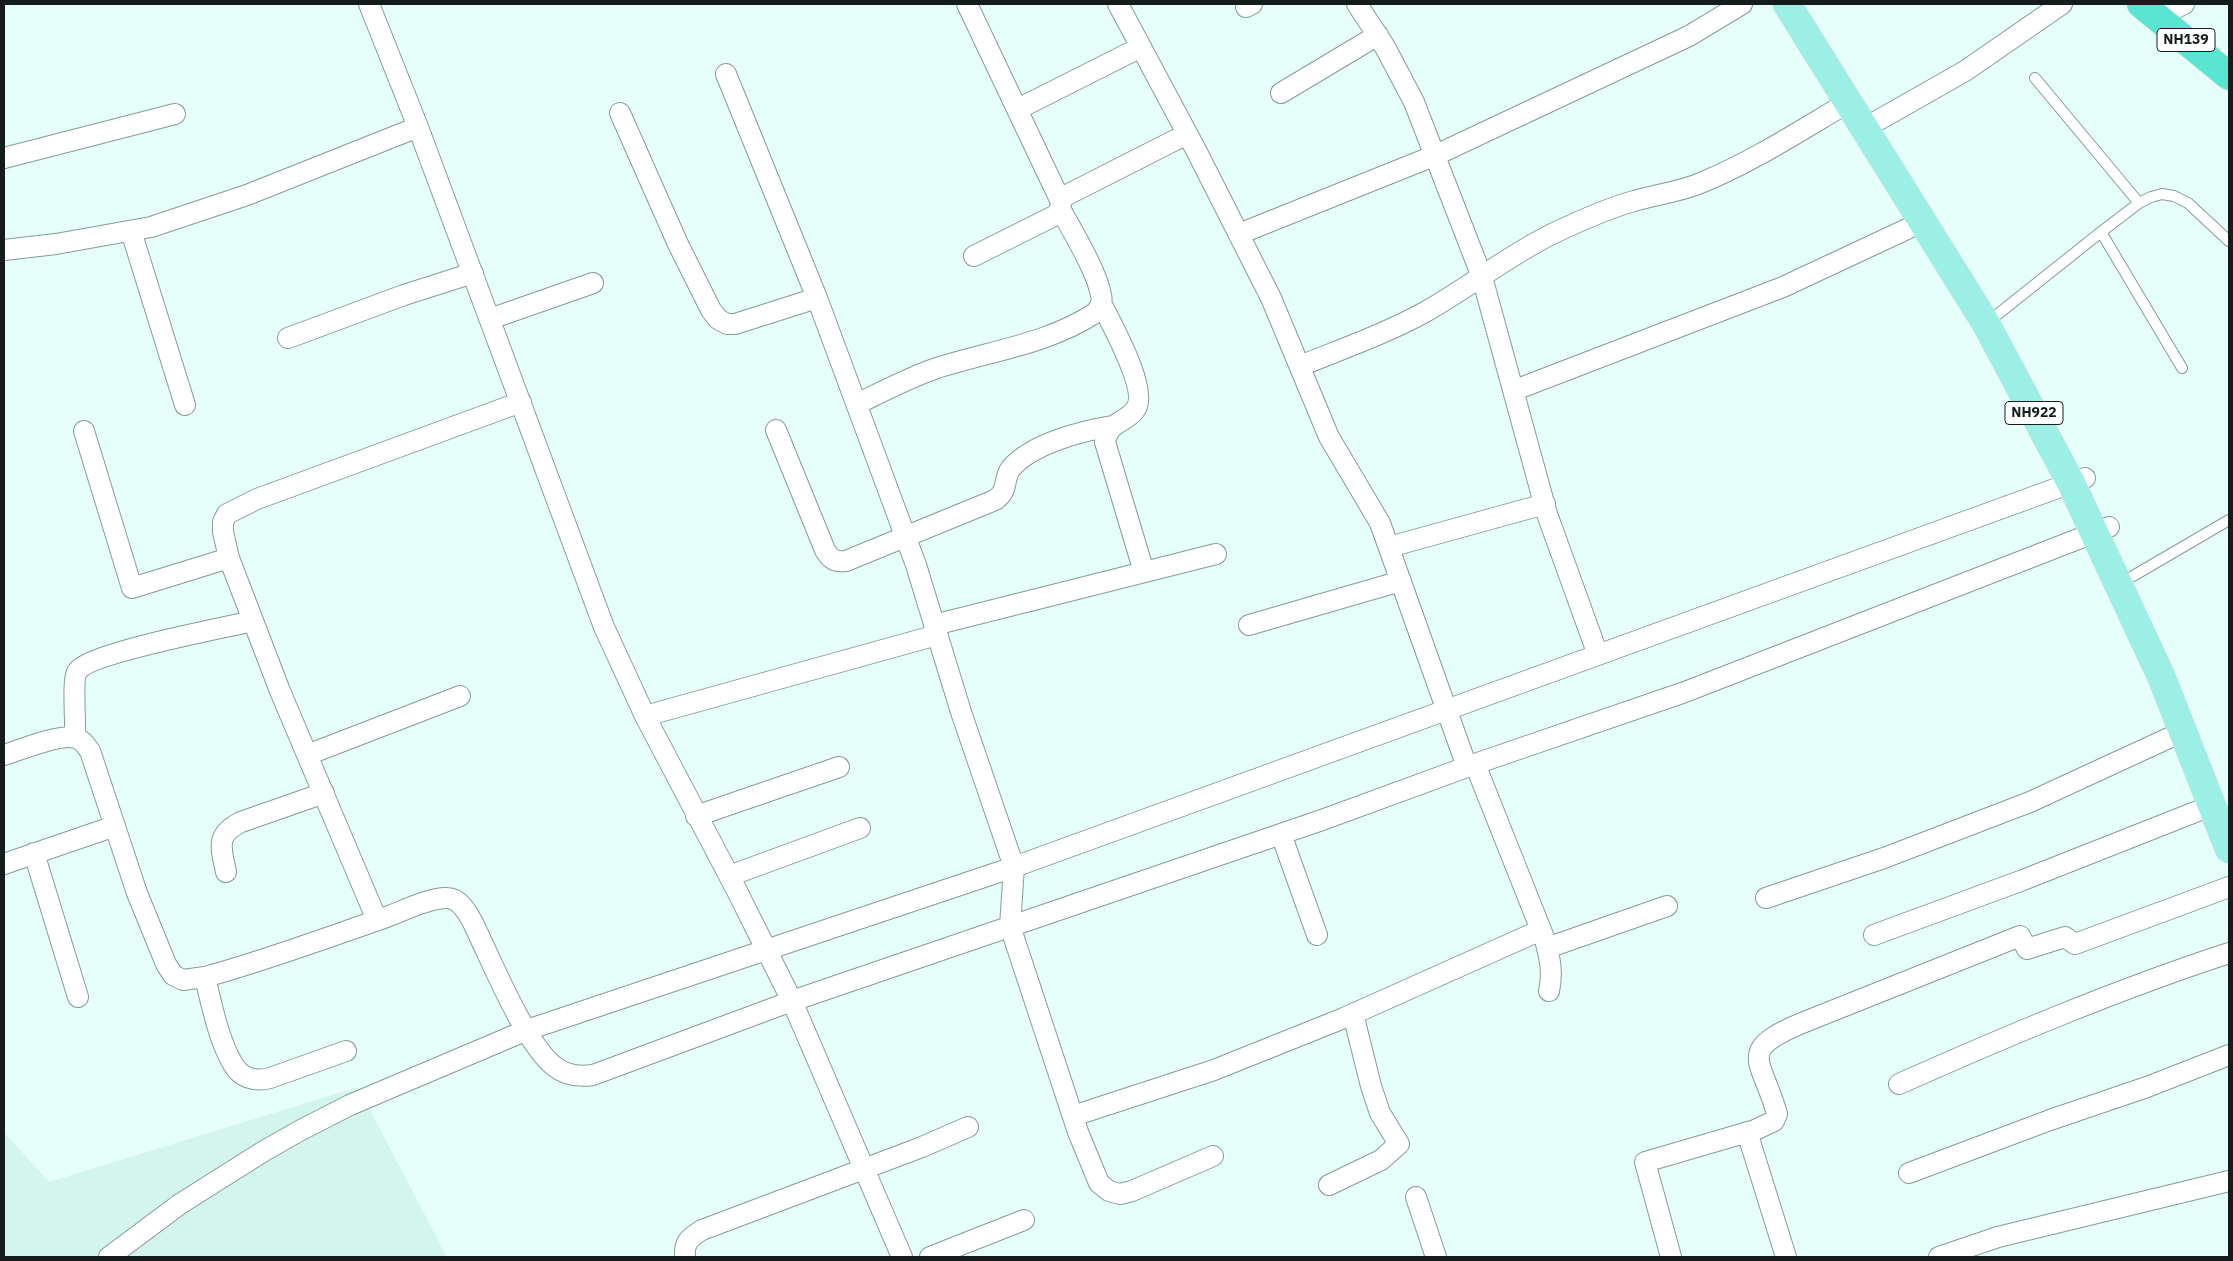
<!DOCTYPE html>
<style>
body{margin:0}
#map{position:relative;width:2233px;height:1261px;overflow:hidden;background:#e7fffa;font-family:"IBM Plex Sans",sans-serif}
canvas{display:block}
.frame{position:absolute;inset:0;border:5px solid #151d1c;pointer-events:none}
</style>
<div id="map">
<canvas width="2233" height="1261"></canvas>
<div class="frame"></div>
</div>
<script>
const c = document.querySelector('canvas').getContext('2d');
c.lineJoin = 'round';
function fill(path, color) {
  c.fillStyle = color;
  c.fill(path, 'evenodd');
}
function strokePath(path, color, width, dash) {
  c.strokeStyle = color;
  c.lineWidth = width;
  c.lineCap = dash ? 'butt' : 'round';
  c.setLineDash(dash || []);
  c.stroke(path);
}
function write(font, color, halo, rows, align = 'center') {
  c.font = font + ' "IBM Plex Sans",sans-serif';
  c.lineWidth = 4.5;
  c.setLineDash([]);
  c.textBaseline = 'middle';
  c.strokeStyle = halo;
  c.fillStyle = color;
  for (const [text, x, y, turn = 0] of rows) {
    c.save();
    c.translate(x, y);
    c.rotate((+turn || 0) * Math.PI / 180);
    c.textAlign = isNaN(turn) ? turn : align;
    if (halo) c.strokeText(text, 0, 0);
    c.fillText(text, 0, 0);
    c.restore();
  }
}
fill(new Path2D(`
 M358,1087L447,1257H4V1132L49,1182Z`), '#d3f5ee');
const lane = new Path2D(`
 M2035,78L2139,203
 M2101,232L2182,368
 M1998,314L2101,232L2139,203L2151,197L2162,194L2174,196L2188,203L2229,241
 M2133,576L2229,520`);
const street = new Path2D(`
 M369,4L418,127L604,627L645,716L737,891L792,1001L902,1257
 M967,4L1061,202
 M1118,4L1197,152L1271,298L1329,437L1380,523L1467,767
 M1357,4L1385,47L1414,102L1482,277L1547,514L1598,655
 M1246,7L1252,4
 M2158,17L2184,4
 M726,74L817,298L916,565L961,712L1014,867L1010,926L1078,1132L1099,1183L1109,1191L1120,1194L1132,1191L1213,1156
 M1281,93L1378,35
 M1018,109L1141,47
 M620,113L678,244L711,310L718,319L727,324H735L817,298
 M1877,121L1965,71L2062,4
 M4,158L175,114
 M131,231L185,405
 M1239,234L1436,155L1689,36L1742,4
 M4,250L56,244L151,227L247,195L418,127
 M974,256L1062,212
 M1101,303C1111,323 1150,392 1135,410C1124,424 1109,421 1105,442L1144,572
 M490,319L593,283
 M288,338L404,295L473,273
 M1300,366C1342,349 1385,334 1425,312C1468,288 1506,257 1550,235C1577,222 1605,209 1634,201C1657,194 1681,192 1703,182C1754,161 1801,130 1849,102
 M1515,390L1783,287L1922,222
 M857,404C884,391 910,377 937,368C990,351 1048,344 1095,313C1100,308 1103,303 1101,295C1097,272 1074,234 1062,212L1060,207L1063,197L1187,134
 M776,430L825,550C831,560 835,562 846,561L995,500C1010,490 1002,478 1012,467C1034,443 1082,431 1112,426
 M84,431L132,588L229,558
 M1389,547L1545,504
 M934,625L1216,554
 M1249,625L1401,581
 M645,716L937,635
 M75,737C76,725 72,680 77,672C88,653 224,628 253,621
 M4,755C20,750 61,733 76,738C83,740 86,746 90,751L137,893L166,964L173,975L183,980L205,977C264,961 323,939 381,919C399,913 427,898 446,898C453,898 458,901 462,906C471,915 476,930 482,942C497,974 528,1046 554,1066C566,1076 579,1077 593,1075L792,1001L1322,820L1475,764L1685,692L2109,527
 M307,755L460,696
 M1475,764L1545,940C1550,958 1553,973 1549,991
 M696,816L839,767
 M1281,834L1317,935
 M34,853L78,997
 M4,864L115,826
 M226,872C221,847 215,835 241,822L324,793
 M729,876L860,828
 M1766,898L1884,858L2030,802L2184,731
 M377,920L280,691L229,558L223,532V522L227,514L257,499L521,402
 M1874,935L2023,880L2213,805
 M1547,948L1667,906
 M205,977C211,1003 221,1051 238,1071C247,1080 259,1081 270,1078L346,1051
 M1899,1084C2007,1036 2116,990 2229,953
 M1073,1116L1214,1070L1344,1018L1541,930
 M1747,1132L1786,1257
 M1909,1173L2050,1120L2147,1087L2229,1055
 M1329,1185L1381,1160L1399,1144L1380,1113L1371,1086L1353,1014
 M1416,1197L1436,1257
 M109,1257L180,1204L264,1151L301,1130L350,1105L527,1030L1014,867L2085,478
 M685,1257C684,1242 689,1238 702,1230L922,1147L968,1127
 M930,1257L1024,1220
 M1671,1257L1645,1162L1755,1130L1774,1121L1777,1114C1762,1059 1735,1051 1802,1023L2020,936L2027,949L2065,937L2075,944L2229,887
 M1939,1257L1998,1237L2229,1181`);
const primary = new Path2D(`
 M1787,4L1985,322L2071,483L2161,676L2229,849`);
const highway = new Path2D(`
 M2141,4L2229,76`);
strokePath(lane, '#849b97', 12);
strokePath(street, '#849b97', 22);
strokePath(primary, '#dedfdf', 29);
strokePath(highway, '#dedfdf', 29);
strokePath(lane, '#fff', 10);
strokePath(street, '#fff', 20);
strokePath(primary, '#9befe4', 28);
strokePath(highway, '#59e5d2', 28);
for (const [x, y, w] of [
 [2186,40,58],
 [2034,413,58]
]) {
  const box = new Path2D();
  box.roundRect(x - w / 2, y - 11.5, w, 23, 4);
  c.fillStyle = '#fff';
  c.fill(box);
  strokePath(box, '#151d1c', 1);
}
write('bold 14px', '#151d1c', null, [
 ["NH139",2186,40],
 ["NH922",2034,413]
]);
</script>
